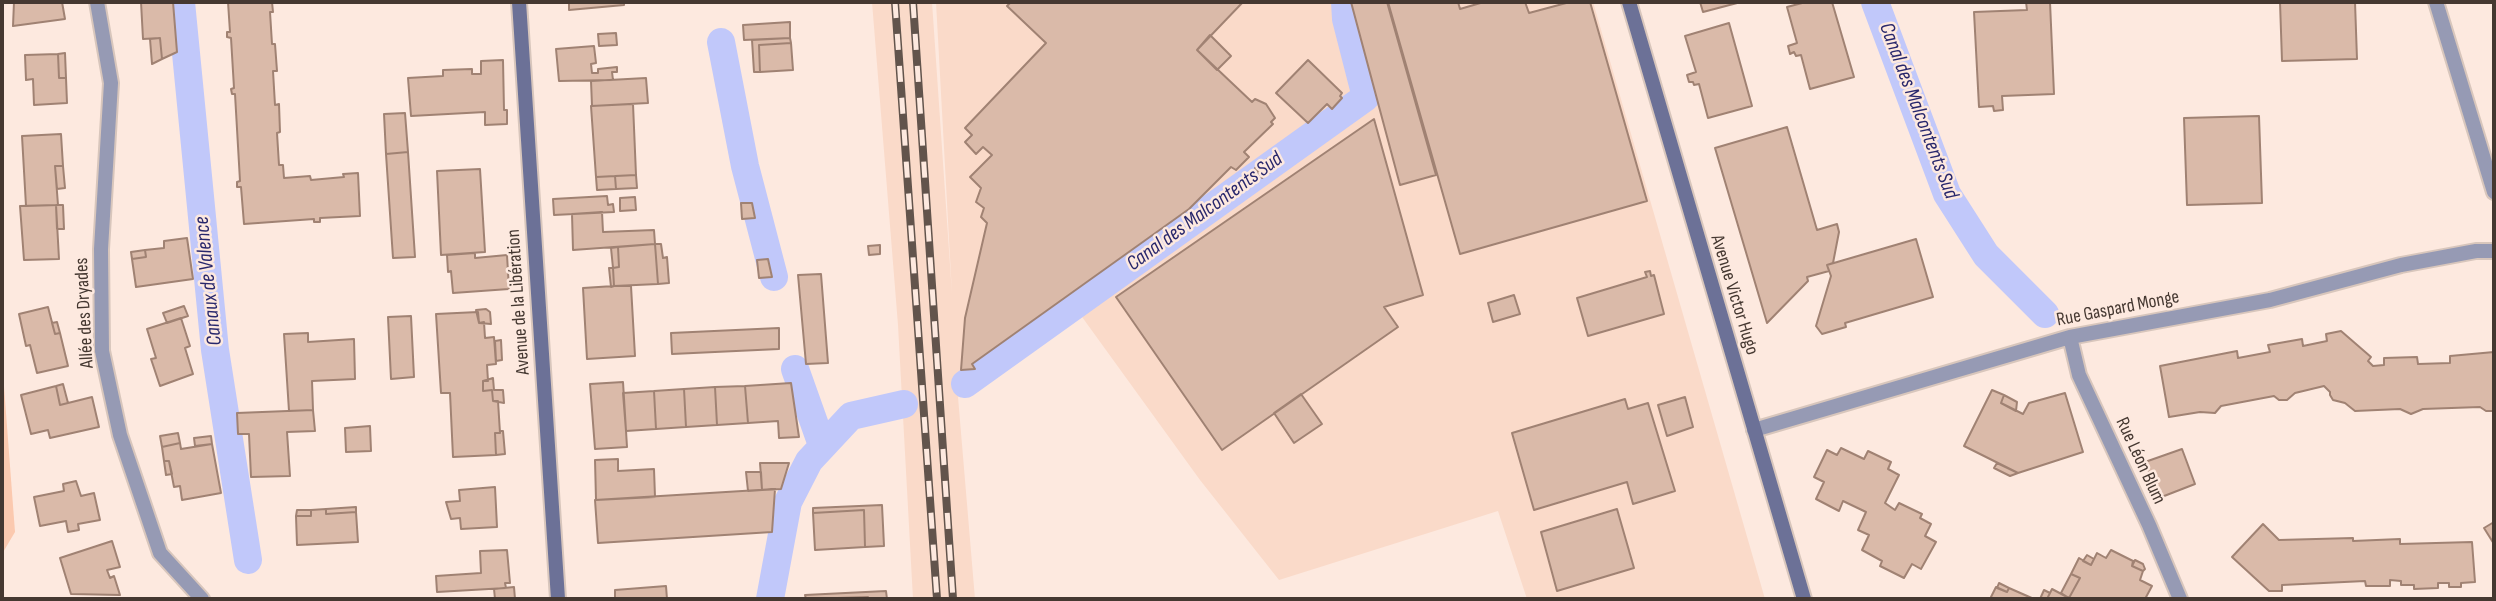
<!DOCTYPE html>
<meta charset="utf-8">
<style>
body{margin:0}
#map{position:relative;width:2496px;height:601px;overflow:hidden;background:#fde9df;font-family:"Sofia Sans Condensed",sans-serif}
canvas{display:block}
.frame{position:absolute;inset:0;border:4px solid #453831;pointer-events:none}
</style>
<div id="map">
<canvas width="2496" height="601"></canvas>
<div class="frame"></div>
</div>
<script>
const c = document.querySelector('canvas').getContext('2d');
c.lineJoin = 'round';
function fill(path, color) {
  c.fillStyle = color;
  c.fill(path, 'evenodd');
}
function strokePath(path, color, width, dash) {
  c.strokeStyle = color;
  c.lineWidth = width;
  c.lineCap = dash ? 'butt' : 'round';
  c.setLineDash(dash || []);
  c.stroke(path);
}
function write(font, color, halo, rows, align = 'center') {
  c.font = font + ' "Sofia Sans Condensed",sans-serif';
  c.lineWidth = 5;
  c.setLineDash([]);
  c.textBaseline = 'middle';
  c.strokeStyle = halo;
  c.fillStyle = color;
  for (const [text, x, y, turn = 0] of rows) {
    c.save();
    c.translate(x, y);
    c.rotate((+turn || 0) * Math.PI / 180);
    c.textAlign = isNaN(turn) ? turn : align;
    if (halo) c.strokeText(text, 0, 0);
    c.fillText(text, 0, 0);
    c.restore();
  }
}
fill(new Path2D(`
 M872,2H932L952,294L936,2H1593L1765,599H1527L1498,511L1279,580L1200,480L1077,310L1051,324L991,382L958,397L975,599H913L898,325Z`), '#fadac9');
fill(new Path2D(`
 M2,360L15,532L2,554Z`), '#fbc9af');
strokePath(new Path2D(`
 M181,2L215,350L248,560
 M1875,2L1947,194L1986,255L2045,314
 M721,42L745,166L774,277
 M795,369L822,445
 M965,384L1366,97L1346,19L1345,2
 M770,599L788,502L809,461L851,416L904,404`), '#c1c8fa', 28);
const building = new Path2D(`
 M14,2H62L65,19L13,26Z
 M141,2H173L177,52L162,59L160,38L143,39Z
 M228,2H272L273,12H270L272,44H275L277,71H273L275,105L279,104L280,132L277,133L279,165H283L284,178L310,176L311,180L344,177L343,174L358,173L360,216L320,218V222H314V219L244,224L241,187H237V182L240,181L235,94H232L231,89L234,88L231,38L227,37V32H230Z
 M569,2H624V5L569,10Z
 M1011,2H1243L1197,50L1252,102L1255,99L1266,104L1275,118L1271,122L1273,124L1244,152L1249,157L1236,170L1231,167L1189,209L972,364L975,369L961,370L965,318L987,223L981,217L984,208L976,202L981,188L970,177L992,155L983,147L976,154L965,142L972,135L965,128L1046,43L1007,6Z
 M1351,2H1387L1436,175L1400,185Z
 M1388,2H1458L1460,9L1484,2H1525L1529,13L1570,2H1590L1647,201L1460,254Z
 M1700,2H1741L1703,12Z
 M1806,2H1832L1854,77L1810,89L1801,55L1796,56L1794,52L1790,54L1788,46L1797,43L1787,7Z
 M2026,2H2050L2054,94L2002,96L2003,110L1994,111L1993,106L1979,107L1974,12L2027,10Z
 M2280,2H2355L2357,59L2282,61Z
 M790,22V38L744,40L743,25Z
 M1729,23L1752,106L1708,118L1699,84L1694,85L1693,82H1689L1687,75L1696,72L1685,36Z
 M616,33L617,45L599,46L598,34Z
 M1210,35L1231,56L1217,70L1197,50Z
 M160,38L162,59L152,64L150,39Z
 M790,38L791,43L759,45L760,72H754L752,40Z
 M791,43L793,70L760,72L759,45Z
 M594,46L596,63L591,64L592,73H598V69L617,67V72H612L613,80L559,81L556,49Z
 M65,53L66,78H59L58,54Z
 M58,54L59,78H66L67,103L34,105L33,79L26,80L25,55Z
 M503,60L504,110H507V124L485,125V112L411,116L408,78L443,76V70L472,69V74H481V61Z
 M1308,60L1342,93L1340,96L1342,98L1332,109L1327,104L1308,123L1276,93Z
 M646,78L648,103L592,106L591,81Z
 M633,104L636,175L596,177L591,106Z
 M405,113L408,152L386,154L384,114Z
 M2259,116L2262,203L2187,205L2184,118Z
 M1374,119L1423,295L1384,307L1398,327L1222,450L1116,297Z
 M1787,127L1817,230L1837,224L1839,232L1833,263L1827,265L1829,271L1807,277L1808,281L1767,323L1715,148Z
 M61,134L63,166H55L58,205L26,206L22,136Z
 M408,152L415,257L393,258L386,154Z
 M1270,157L1277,167L1262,178L1255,168Z
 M55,166H63L65,188L57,189Z
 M480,169L485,252L441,255L437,171Z
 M636,175L637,188L616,189L615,176Z
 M615,176L616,189L597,190L596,177Z
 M607,196L608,205L613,204L614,212L554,215L553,199Z
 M635,197L636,210L620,211V198Z
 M741,203H752L755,218L742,219Z
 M56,205L59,259L24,260L20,206Z
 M56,205H63L64,229H57Z
 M602,212L603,232L654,230L655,244L573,250L572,214Z
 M187,238L193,279L136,287L132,259L146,257L145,250L164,248V241Z
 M1916,239L1933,297L1845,323L1846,327L1822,334L1816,326L1831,276L1827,265Z
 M655,244L658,284L614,286L613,268L619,267L618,247Z
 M655,244H661L663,258L667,257L669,283L658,284Z
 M880,245V254L869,255L868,246Z
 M618,247L619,267L613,268L611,248Z
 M145,250L146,257L132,259L131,252Z
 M475,253V258L507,255L509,289L453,293L451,271L448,272L447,255Z
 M768,259L772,277L759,278L757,260Z
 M609,268H613L614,286L611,287Z
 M1650,271L1651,276L1654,275L1664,314L1588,336L1577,298L1647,277L1645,272Z
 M821,274L828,363L806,364L798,275Z
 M614,286H631L635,356L587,359L583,288Z
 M1514,295L1520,314L1493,322L1488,303Z
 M184,306L188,316L167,323L163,313Z
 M48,307L55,334L60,333L68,366L37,373L30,345L26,346L19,314Z
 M486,309L490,312L491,324L479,323L476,310Z
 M478,312L479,323L484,322L485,338L494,337L496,364L487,365L488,381H483V391L492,390L493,401H498L500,433H495L496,455L453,457L450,393H441L436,314Z
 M411,316L414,377L391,379L388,317Z
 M181,318L190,346L185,348L193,374L160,386L151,359L156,358L147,329Z
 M57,322L60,333L55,334L52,323Z
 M779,328V349L672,354L671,333Z
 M2341,331L2371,357L2368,361L2373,366L2384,365V358L2417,357L2418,364L2450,363V356L2494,352V411H2486L2480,407L2423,409L2411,414L2400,409L2355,411L2345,403L2333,400L2330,395V392L2324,386L2295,393L2287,400H2279L2274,396L2221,406L2215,413L2200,412L2169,417L2160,366L2237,351L2238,358L2270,352L2268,345L2302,339L2303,346L2327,341L2326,334Z
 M308,333V342L354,339L355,379L312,381L313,410L289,411L284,334Z
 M501,340L502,360L496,361L495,341Z
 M493,378L494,390H503L504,403L493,401L492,390L483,391V381Z
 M623,382L627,447L595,449L590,384Z
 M791,383L799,437L779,438L778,421L748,423L745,386Z
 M63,384L68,403L60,405L56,386Z
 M56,386L60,405L92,397L99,427L50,438L48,430L31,434L21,395Z
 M745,386L748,423L717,425L715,387Z
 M715,387L717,425L686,427L684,389Z
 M684,389L686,427L656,429L654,391Z
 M1992,390L2004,395L2001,403L2023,414L2029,403L2065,393L2083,452L2018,473L1964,446Z
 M654,391L656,429L626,431L623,393Z
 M1301,394L1322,424L1294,443L1274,413Z
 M2004,395L2017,402L2016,411L2001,403Z
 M1685,397L1693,427L1667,436L1658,405Z
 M1625,399L1628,409L1648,403L1675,491L1633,504L1627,482L1534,510L1512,433Z
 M313,410L315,431L287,432L290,476L251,477L249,434H238L237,413Z
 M370,426L371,451L346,452L345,428Z
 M500,431H503L505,454L496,455L495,433H500Z
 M178,433L180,443L162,447L160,436Z
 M211,436L212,444L195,446L194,438Z
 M180,443L181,449L212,444L221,493L182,500L180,486L174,487L169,461H164L162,447Z
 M1841,448L1864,459L1868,451L1891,462L1888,469L1899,475L1885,503L1895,510L1899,503L1922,514L1920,518L1931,524L1925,536L1936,542L1921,569L1912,564L1904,578L1880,566L1882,561L1862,550L1869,535L1858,530L1866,512L1843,501L1839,511L1816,499L1824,482L1814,477L1827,450L1837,455Z
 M2182,449L2195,484L2159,498L2145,462Z
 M618,459V471L654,469L655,497L596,500L595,460Z
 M164,461H169L172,474L166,475Z
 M760,463H789L781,489L762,490Z
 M1997,463L2018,473L2010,476L1994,468Z
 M746,472H761L762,490L748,491Z
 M76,481L81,496L94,493L100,520L78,524L79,530L68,532L66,521L40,526L34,497L64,491L63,484Z
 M495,487L497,527L461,529L460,518L451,519L446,502L460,501L459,490Z
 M775,489L772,532L598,543L595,500Z
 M882,505L884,546L865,547L864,510L813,513V508Z
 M356,507V512L326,514V509Z
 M326,509V514L356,512L358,542L297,545L296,516H311V510Z
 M1617,509L1634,568L1557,591L1541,532Z
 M297,510H311V516H296Z
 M864,510L865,547L815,550L813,513Z
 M2494,522V544L2484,528Z
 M2263,524L2279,540L2353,538V541L2400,539V544L2472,542L2475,582L2461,583V587H2449V583H2438V588L2414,589V585H2401V581L2390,580V586H2366L2365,581L2282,585V591H2269L2232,557Z
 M112,541L120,567L107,570L110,578L114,576L120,595L71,594L60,558Z
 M507,550L510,583H505L506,588L437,592L436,576L481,573L480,551Z
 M2111,550L2133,561L2132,566L2143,571L2140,580L2152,586L2145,599H2047L2052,589L2069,598L2080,578L2071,574L2079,558L2091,565L2097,553L2106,558Z
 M2087,555L2094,559L2091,565L2083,561Z
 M2135,560L2143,564L2145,569L2143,571L2132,566Z
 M2071,574L2080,578L2069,598L2061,593Z
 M1999,583L2009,588L2007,592L1997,588Z
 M666,586L667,599H615V590Z
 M514,587L515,599H495L494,589Z
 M1996,587L2007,592L2009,588L2034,599H1990Z
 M2044,590L2050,593L2047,599H2040Z
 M886,591L887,599H868V597L806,599L805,595Z
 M868,597V599H815Z`);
fill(building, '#dabaa9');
strokePath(building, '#a08273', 2);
const minor = new Path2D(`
 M97,2L111,83L101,249L102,351L120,435L160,553L202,599
 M2436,2L2494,192
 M2070,337L2079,375L2149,525L2180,599
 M1754,430L2070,337L2270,300L2401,265L2476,251H2494`);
const secondary = new Path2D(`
 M519,2L558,599
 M1629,2L1804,599`);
strokePath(minor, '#d8c6bc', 18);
strokePath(secondary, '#d8c6bc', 18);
strokePath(minor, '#969ab4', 14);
strokePath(secondary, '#6c7197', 14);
const rail = new Path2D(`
 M895,2L937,599
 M913,2L953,599`);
strokePath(rail, '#62544c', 8);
strokePath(rail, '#fde9df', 5, [16]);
write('19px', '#453831', '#fde9df', [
 ["Avenue Victor Hugo",1734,295,73],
 ["Avenue de la Libération",519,302,-94],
 ["Rue Gaspard Monge",2118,309,-11],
 ["Allée des Dryades",85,313,-93],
 ["Rue Léon Blum",2140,461,65]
]);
write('italic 21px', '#28276c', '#fde9df', [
 ["Canal des Malcontents Sud",1918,111,69],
 ["Canal des Malcontents Sud",1205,212,-36],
 ["Canaux de Valence",209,281,-96]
]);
</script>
